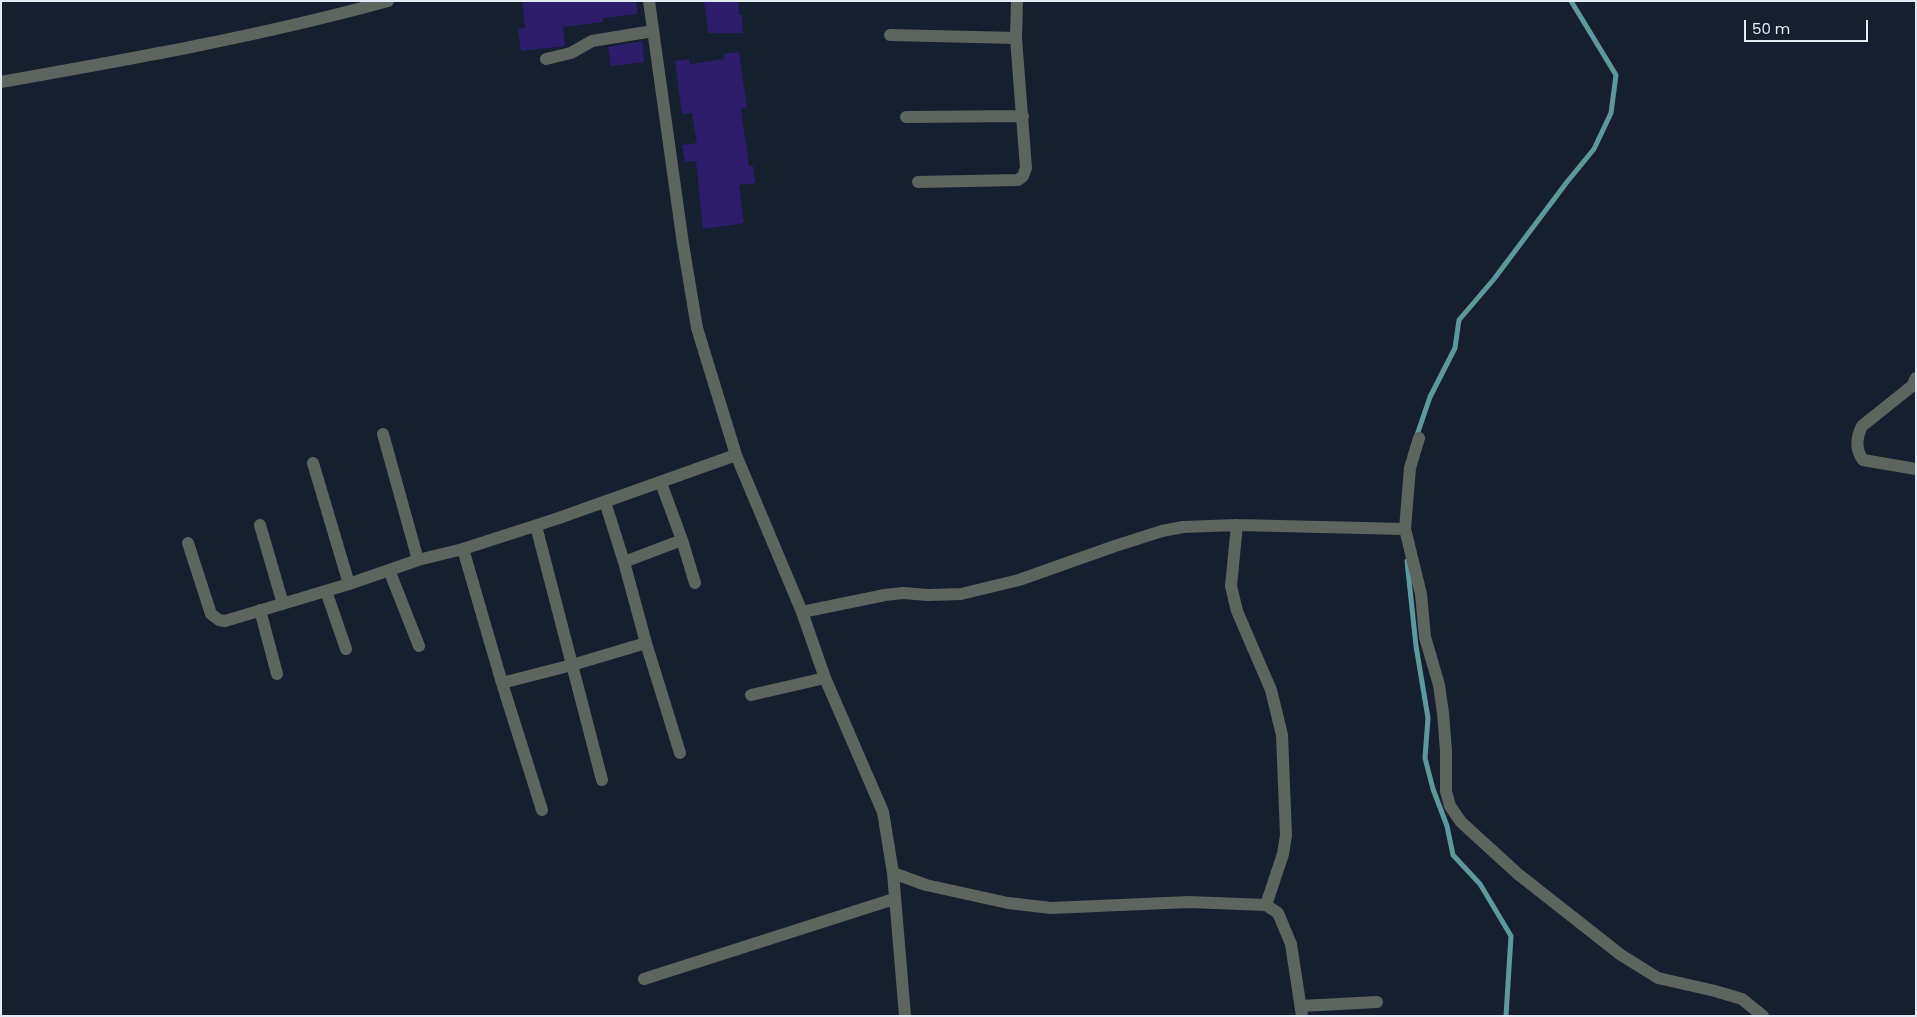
<!DOCTYPE html>
<style>
body{margin:0}
#map{position:relative;width:1917px;height:1017px;overflow:hidden;background:#161f2f;font-family:Poppins,sans-serif}
canvas{display:block}
.frame{position:absolute;inset:0;border:2px solid #e3eaf6;pointer-events:none}
.scale{position:absolute;left:1744px;top:20px;width:124px;height:22px;box-sizing:border-box;border:2px solid #e3eaf6;border-top:0;padding-left:6px;font-size:15px;line-height:18px;white-space:nowrap;color:#e3eaf6;-webkit-text-stroke:4px #161f2f;paint-order:stroke}
</style>
<div id="map">
<canvas width="1917" height="1017"></canvas>
<div class="frame"></div>
<div class="scale">50 m</div>
</div>
<script>
const c = document.querySelector('canvas').getContext('2d');
c.lineJoin = 'round';
function strokePath(path, color, width, dash) {
  c.strokeStyle = color;
  c.lineWidth = width;
  c.lineCap = dash ? 'butt' : 'round';
  c.setLineDash(dash || []);
  c.stroke(path);
}
function fill(path, color) {
  c.fillStyle = color;
  c.fill(path, 'evenodd');
}
strokePath(new Path2D(`
 M1416,438L1430,397L1455,348L1459,320L1494,279L1567,182L1594,149L1611,113L1616,75L1571,1
 M1407,561L1416,646L1428,718L1425,758L1433,789L1447,826L1453,855L1480,884L1511,936L1506,1016`), '#5d989f', 5);
fill(new Path2D(`
 M522,1H636L638,14L603,18V22L563,27L565,46L521,51L518,29L525,28Z
 M704,1H738L739,15H742L743,33H708Z
 M642,41L644,62L611,66L608,47Z
 M739,52L747,108L741,109L749,166H753L755,183L739,185L744,223L703,229L696,161L685,162L682,145L697,143L692,113L682,114L675,61L689,59L690,64L724,59V54Z`), '#2d1d6b');
strokePath(new Path2D(`
 M649,1L683,244L697,328L736,455L802,612L825,678L883,812L893,873L905,1016
 M890,35L1016,38
 M546,59L571,53L592,41L653,31
 M1,82C131,59 261,36 388,1
 M906,117L1023,116
 M918,182L1018,180L1023,176L1026,168L1016,38L1017,1
 M1916,378L1912,386L1862,426C1856,438 1855,449 1863,460L1916,469
 M383,434L418,560
 M313,463L349,584
 M260,525L283,604
 M1237,525L1231,586L1237,611L1271,690L1282,735L1286,835L1283,854L1266,905
 M536,526L602,780
 M1405,529L1410,468L1419,438
 M682,540L695,583
 M188,543L211,614L219,620L225,621L349,584L418,560L463,549L556,519L736,455
 M463,549L502,683L572,665L646,643L624,562L605,502
 M624,562L682,540L661,483
 M389,570L419,646
 M326,591L346,649
 M260,610L277,674
 M802,612L885,595L903,593L928,595L961,594L1019,580L1115,546L1162,531L1183,527L1237,525L1405,529L1421,594L1425,637L1439,685L1443,713L1446,751V791L1450,806L1461,822L1518,874L1621,955L1658,978L1715,991L1742,999L1763,1016
 M646,643L680,753
 M502,683L542,810
 M751,695L825,678
 M893,873L926,885L1008,903L1051,908L1189,902L1266,905L1278,913L1291,944L1302,1016
 M644,979L894,899
 M1301,1006L1377,1002`), '#5d655e', 12);
</script>
